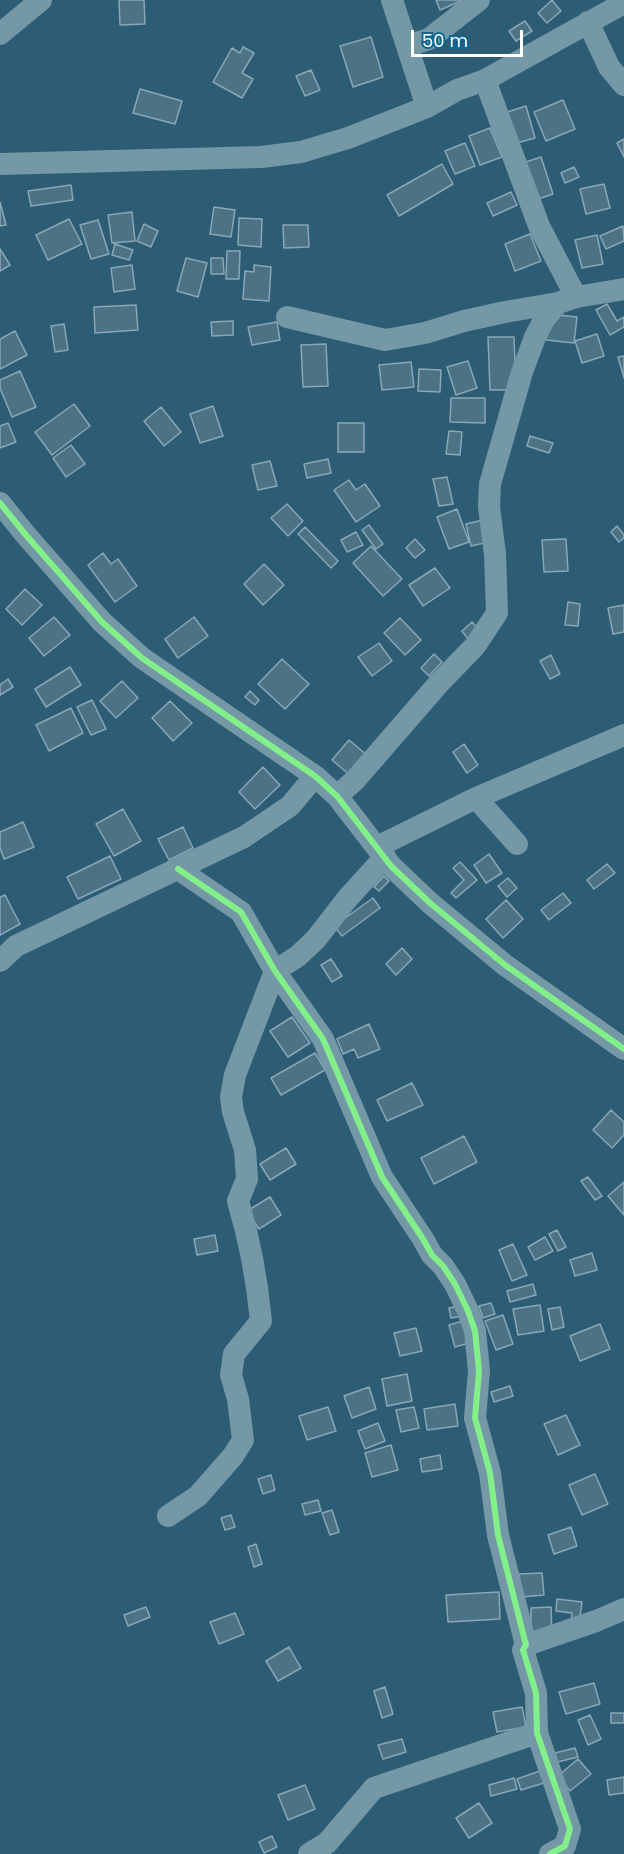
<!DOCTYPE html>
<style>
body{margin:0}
#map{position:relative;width:624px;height:1854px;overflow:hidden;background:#2d5c75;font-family:Poppins,sans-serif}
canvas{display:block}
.scale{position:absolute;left:411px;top:30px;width:112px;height:27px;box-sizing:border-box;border:3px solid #fff;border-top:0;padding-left:8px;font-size:18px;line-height:21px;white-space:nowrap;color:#fff;-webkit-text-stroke:4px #106692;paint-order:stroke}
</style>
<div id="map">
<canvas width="624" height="1854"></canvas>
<div class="scale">50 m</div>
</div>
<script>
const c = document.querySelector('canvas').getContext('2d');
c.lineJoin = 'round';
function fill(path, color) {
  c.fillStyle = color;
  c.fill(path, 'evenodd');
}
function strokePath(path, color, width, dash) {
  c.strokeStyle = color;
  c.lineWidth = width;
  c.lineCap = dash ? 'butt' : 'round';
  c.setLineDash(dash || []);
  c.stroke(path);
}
const building = new Path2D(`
 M119,0H144L145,24L120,25Z
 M436,0H463L440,10Z
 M552,0L561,11L547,23L538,13Z
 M525,21L532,31L516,41L509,31Z
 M371,37L383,77L353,87L340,46Z
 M243,47L254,53L242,73L253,79L242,98L213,82L232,48L240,53Z
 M311,70L320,90L305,96L296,76Z
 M140,89L182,101L175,124L133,113Z
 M563,100L575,129L546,141L534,112Z
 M526,106L535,138L513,144L504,113Z
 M490,128L502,157L480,165L469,136Z
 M624,139V157L617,143Z
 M465,143L475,166L455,174L445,151Z
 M541,157L553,194L535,200L523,163Z
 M442,164L453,184L399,216L387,195Z
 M574,167L579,177L565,183L561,173Z
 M604,184L610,208L586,214L580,189Z
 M71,185L73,200L31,206L28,191Z
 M511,192L517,205L493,216L487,203Z
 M0,202L6,225L0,226Z
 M214,207L235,210L231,237L210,234Z
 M132,212L135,241L112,243L108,215Z
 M239,218L262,219L261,247L238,245Z
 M69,219L82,244L48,260L36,235Z
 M98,220L109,254L91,259L80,225Z
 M144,224L158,231L151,247L137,241Z
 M283,225H308L309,247L284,248Z
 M623,226L624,241L606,249L600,236Z
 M530,234L541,261L515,271L505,244Z
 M597,235L603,264L582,268L575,240Z
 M115,244L133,250L129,260L112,255Z
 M0,249L10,265L0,271Z
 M227,251H240L239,279H226Z
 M186,258L207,263L198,297L177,291Z
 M211,258H223L224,274H211Z
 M132,265L135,289L114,292L111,268Z
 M254,265L271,267L269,301L243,299L245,271L254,272Z
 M607,304L617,321L624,317V327L610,335L596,310Z
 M136,305L138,330L95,333L94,307Z
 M549,314L577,317L574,343L546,340Z
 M233,321V335L212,336L211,322Z
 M277,322L280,340L252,345L248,327Z
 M64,324L68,350L55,352L51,326Z
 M15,331L27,355L0,369V339Z
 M597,334L604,356L582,363L575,341Z
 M488,337H514L516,390H490Z
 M326,344L328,386L303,387L301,345Z
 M624,356V378L618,357Z
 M468,361L477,388L456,395L447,367Z
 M411,362L414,387L382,390L379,365Z
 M419,369L441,370L440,392L418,391Z
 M20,371L36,407L12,417L0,388V380Z
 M451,398H485V423L450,422Z
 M74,404L90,426L52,455L35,432Z
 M213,406L223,436L200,443L190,414Z
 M161,407L181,432L164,446L144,421Z
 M8,423L16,442L0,448V426Z
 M338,423H364V452H338Z
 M449,431L462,432L460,455L446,454Z
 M530,436L553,443L549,453L527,446Z
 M71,445L85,464L66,477L53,458Z
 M328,459L331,473L307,478L304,464Z
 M270,461L277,486L258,490L252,465Z
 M447,477L453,504L439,506L433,479Z
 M349,480L356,490L365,484L380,506L356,522L334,490Z
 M287,504L303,521L288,536L271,518Z
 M457,509L469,542L449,549L437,517Z
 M487,519L493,541L471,546L466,524Z
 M369,525L383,544L376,549L362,530Z
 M617,526L624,535V538L619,542L611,532Z
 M305,527L338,561L331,568L298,534Z
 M356,532L363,545L347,552L341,540Z
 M415,539L425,550L415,558L406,548Z
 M566,539L568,571L544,572L542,540Z
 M371,546L402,579L383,596L353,563Z
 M103,553L111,564L118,559L137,586L115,602L88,565Z
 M264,564L284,585L263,605L244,584Z
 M435,568L450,588L423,606L409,585Z
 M25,589L42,605L22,625L6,609Z
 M568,602L580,604L578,626L565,625Z
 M624,605V632L613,634L608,608Z
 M54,617L70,635L44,656L29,638Z
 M194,617L208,636L178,658L165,639Z
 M400,618L421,640L405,655L384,633Z
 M472,622L479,630L468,639L462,631Z
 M379,643L392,661L372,676L358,657Z
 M434,654L442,662L429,676L421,668Z
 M551,655L560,674L550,679L540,661Z
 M282,659L309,684L285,709L258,684Z
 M70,667L81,685L46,707L35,689Z
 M8,679L13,687L0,695V685Z
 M122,681L138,698L116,718L100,701Z
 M250,691L259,700L255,705L245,697Z
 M92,700L106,729L91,735L77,707Z
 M170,701L192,723L173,741L152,718Z
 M71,708L83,733L49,751L36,725Z
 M349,740L368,756L351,776L332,760Z
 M464,744L478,765L467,773L453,752Z
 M263,767L280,785L255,809L239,792Z
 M123,809L141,841L114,856L96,824Z
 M23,822L34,847L4,859L0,848V832Z
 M183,827L193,848L169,860L158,839Z
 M489,854L502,873L486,883L474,865Z
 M110,856L121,879L78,899L67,877Z
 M460,862L477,880L456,898L451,893L464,880L453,868Z
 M607,864L615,873L594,889L587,880Z
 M384,876L389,881L379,891L374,887Z
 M508,878L517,888L507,897L498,886Z
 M563,893L571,903L549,920L541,910Z
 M5,895L20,924L0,935V897Z
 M373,898L380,908L342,936L334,926Z
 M506,900L523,919L503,938L486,919Z
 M402,948L412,959L396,975L386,964Z
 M331,959L342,976L332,982L321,965Z
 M292,1017L310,1043L288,1057L270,1031Z
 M369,1024L380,1049L358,1058L354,1049L343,1054L337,1039Z
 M315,1053L325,1070L281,1095L271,1078Z
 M412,1083L423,1105L387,1121L377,1100Z
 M611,1110L624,1122V1135L612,1148L593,1130Z
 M464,1136L477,1162L434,1184L421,1158Z
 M286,1148L296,1164L270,1180L260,1164Z
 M588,1177L602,1196L595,1200L581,1181Z
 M624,1182V1215L608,1196Z
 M270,1197L281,1215L259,1229L247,1211Z
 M557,1230L566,1247L558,1251L549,1234Z
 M215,1235L218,1251L197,1255L194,1239Z
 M545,1237L553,1251L535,1260L528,1247Z
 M513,1244L527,1275L512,1281L499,1250Z
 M592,1253L597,1270L575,1276L570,1260Z
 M533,1284L536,1295L510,1302L507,1291Z
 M491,1303L495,1314L483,1318L479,1306Z
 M540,1305L544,1331L518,1335L513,1309Z
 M459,1306L462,1316L451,1318L449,1308Z
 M560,1307L564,1327L552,1330L548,1309Z
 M503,1315L513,1344L496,1350L485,1321Z
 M463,1321L469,1343L455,1347L449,1325Z
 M600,1324L610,1349L580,1361L570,1336Z
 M416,1328L422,1351L400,1356L394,1333Z
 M407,1374L412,1401L387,1406L382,1379Z
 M510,1386L513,1396L494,1402L491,1392Z
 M369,1387L376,1409L352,1418L344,1396Z
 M455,1404L458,1426L427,1430L424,1409Z
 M328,1407L336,1431L307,1440L299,1416Z
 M414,1407L419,1428L401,1432L396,1410Z
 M566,1415L580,1445L558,1455L544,1424Z
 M378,1423L385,1441L365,1449L358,1431Z
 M391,1445L398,1470L372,1477L365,1453Z
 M440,1455L442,1469L422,1472L420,1459Z
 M595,1474L608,1504L582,1515L569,1485Z
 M271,1475L275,1490L263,1494L258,1479Z
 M318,1500L321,1511L305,1515L302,1504Z
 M332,1510L339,1532L330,1535L322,1513Z
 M231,1515L235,1527L225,1530L221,1518Z
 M571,1527L577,1546L554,1554L548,1535Z
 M256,1544L262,1564L254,1567L248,1547Z
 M542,1573L544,1595L521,1597L519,1574Z
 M499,1592L500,1619L448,1622L446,1595Z
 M557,1599L582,1602L579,1624L571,1622L572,1613L556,1611Z
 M146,1607L150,1617L128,1626L124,1615Z
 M551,1607L552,1635H531V1608Z
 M235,1613L244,1634L219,1644L210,1622Z
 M289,1647L301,1668L278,1681L266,1661Z
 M594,1683L600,1704L566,1714L559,1692Z
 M385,1687L393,1714L382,1718L374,1691Z
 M522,1707L526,1727L497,1732L493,1712Z
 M611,1713H624V1723H611Z
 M590,1715L601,1739L588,1745L578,1720Z
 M402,1739L406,1752L383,1759L378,1745Z
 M575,1748L578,1757L557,1762L555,1753Z
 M578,1759L591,1774L570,1791L558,1776Z
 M540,1771L544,1783L521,1790L517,1779Z
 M624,1777V1793L609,1795L607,1780Z
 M514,1778L517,1789L491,1796L489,1785Z
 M305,1785L315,1809L288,1820L278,1795Z
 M479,1803L492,1823L469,1838L456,1818Z
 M272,1836L277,1847L264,1853L259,1842Z`);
fill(building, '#4c7286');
strokePath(building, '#8aa7b6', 1.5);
strokePath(new Path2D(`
 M392,0L427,107
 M588,22L609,67L624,85
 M0,34L41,0
 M407,46L429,39L479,0
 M485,80L539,226L576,297
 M0,164L261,157L301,152L348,138L427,107L457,90L485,80L624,3
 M287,317L385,340L425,333L464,321L505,312L558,303
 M0,503L25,534L102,622L142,658L315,776L337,796L391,866L430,903L505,965L624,1049
 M337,796L355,780L440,682L475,646L497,613L495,554L489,507L490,484L522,372L535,337L545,318L558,303L576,297L624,289
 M476,798L517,844
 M377,847L476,798L624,735
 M178,869L241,912L275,971L323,1039L382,1177L423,1239L432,1255L443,1266L455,1284L468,1311L475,1331L479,1371L475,1418L490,1473L498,1535L526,1645L523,1650L536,1693L537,1733L570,1829L565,1846L550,1854
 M0,961L16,946L244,837L290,806L315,776
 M168,1516L198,1496L233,1456L243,1440L238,1399L231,1375L234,1354L261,1321C257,1279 250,1241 238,1201L247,1179L245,1150L233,1112L231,1097L235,1075L275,971L298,956L316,939L347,899L385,857
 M526,1645L596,1621L624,1609
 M309,1854L327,1843L374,1788L537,1733`), '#7598a7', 22);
strokePath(new Path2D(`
 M0,503L25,534L102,622L142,658L315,776L337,796L391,866L430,903L505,965L624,1049
 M178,869L241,912L275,971L323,1039L382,1177L423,1239L432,1255L443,1266L455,1284L468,1311L475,1331L479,1371L475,1418L490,1473L498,1535L526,1645L523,1650L536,1693L537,1733L570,1829L565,1846L550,1854`), '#82f089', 6);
</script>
